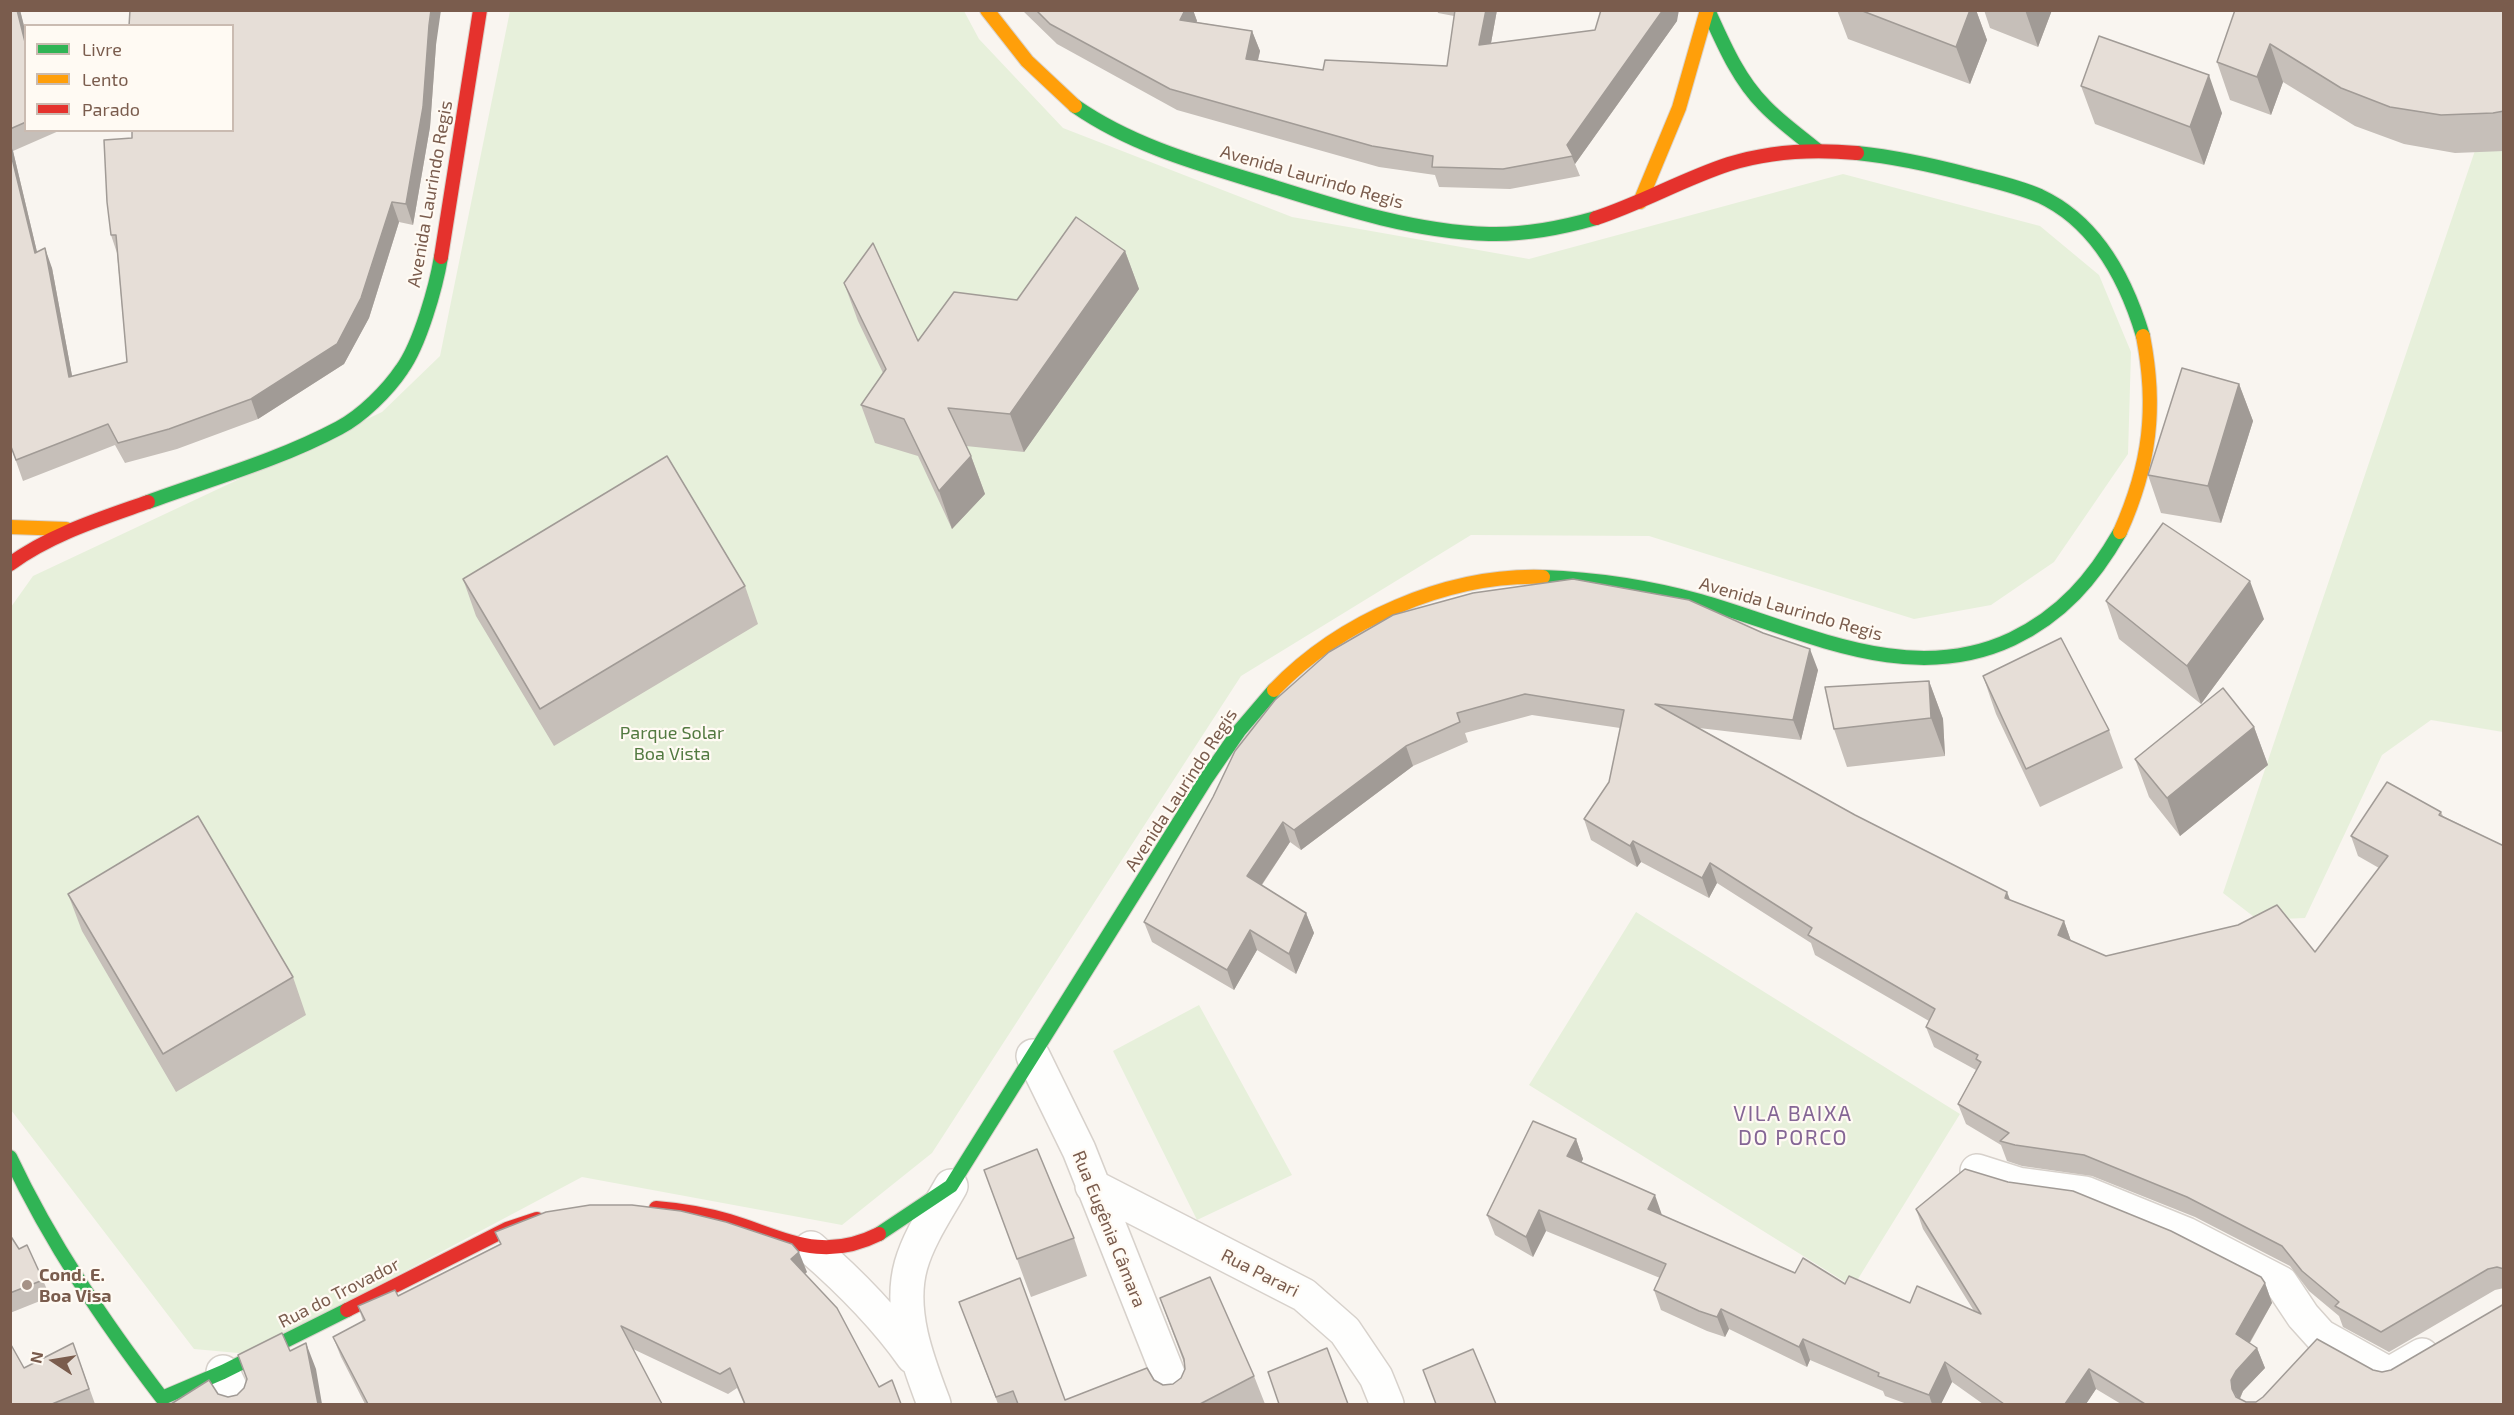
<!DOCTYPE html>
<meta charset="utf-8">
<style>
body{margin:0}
#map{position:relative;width:2514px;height:1415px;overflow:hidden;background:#f9f5f0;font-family:"Exo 2",sans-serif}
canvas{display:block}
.frame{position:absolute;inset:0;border:12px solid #7a5c4d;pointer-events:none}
.legend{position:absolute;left:24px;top:24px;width:210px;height:108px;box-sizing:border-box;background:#fffaf3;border:2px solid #cabbb1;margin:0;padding:8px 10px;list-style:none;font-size:18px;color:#7a5c4d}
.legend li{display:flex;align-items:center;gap:12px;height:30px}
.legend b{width:30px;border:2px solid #cabbb1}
.north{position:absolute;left:24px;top:1331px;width:60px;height:60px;-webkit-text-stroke:4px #fffaf3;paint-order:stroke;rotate:282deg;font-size:16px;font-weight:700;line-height:24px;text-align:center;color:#7a5c4d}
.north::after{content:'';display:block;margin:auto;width:21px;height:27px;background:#7a5c4d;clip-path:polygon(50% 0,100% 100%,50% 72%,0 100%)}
</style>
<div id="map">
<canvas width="2514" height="1415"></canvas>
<div class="frame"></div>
<ul class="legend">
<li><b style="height:8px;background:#30b455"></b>Livre</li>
<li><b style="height:8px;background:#ff9f0a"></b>Lento</li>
<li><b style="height:8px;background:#e5322d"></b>Parado</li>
</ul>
<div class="north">N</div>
</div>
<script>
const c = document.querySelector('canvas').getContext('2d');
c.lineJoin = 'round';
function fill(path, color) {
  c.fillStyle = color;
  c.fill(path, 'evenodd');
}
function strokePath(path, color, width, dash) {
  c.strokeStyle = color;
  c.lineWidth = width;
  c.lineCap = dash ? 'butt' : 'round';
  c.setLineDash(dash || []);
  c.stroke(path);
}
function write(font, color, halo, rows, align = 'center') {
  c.font = font + ' "Exo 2",sans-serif';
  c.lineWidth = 4.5;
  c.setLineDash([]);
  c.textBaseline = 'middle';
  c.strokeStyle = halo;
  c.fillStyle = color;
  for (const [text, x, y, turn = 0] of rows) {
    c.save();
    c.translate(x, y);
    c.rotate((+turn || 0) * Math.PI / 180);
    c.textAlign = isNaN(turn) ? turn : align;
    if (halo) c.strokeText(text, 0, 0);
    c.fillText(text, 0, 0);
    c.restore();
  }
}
fill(new Path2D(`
 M510,11H964L979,39L1063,128L1292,217L1529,259L1843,174L2040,226L2099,275L2131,352L2128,454L2054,562L1991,605L1914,619L1649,536L1471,535L1241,676L932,1153L842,1225L582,1177L249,1354L194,1349L11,1110V607L33,576L382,412L440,356Z
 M2503,68V732L2431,720L2382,755L2305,918L2258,920L2223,893Z
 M1636,912L1960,1114L1853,1287L1529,1085Z
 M1199,1005L1292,1175L1197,1220L1113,1051Z`), '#e7f0db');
const street = new Path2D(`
 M1033,1056L1079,1150L1180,1404
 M1977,1171L2018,1184L2085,1193L2186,1234L2281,1283L2303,1316L2321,1336L2389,1374L2422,1355
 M1092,1186L1304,1295L1345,1331L1376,1377L1387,1404
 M811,1248C849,1281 884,1316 913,1357
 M223,1372L238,1404
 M934,1404C918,1362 898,1311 911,1265C919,1237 937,1211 951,1186`);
const fast = new Path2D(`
 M1708,10C1723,43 1738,79 1764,105C1780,122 1799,135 1817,150
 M1075,106C1134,147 1203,165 1271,186C1341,208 1415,232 1489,234C1525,235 1561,228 1596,218
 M1857,153C1895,157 1932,165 1970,175C1993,181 2017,186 2040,196C2096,222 2126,279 2143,336
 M148,502C211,479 279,460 339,428C362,416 388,390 402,369C420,344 436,287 441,257
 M1543,577C1597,579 1649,587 1700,601C1802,630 1908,688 2012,639C2062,615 2093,579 2120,532
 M10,1157C51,1244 104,1322 162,1398L223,1372L347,1310
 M879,1234L951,1186L1206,779L1239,731L1274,690`);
const slow = new Path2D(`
 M987,10L1027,61L1075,106
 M1640,202L1679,108L1707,10
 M10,527L66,529
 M2120,532C2150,465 2157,408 2143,336
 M1274,690C1340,621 1447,574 1543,577`);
const jam = new Path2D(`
 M1596,218C1642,203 1683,179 1729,164C1770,151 1814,149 1857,153
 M441,257L480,10
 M10,564C51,534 100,519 148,502
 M656,1208C681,1210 705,1214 729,1221C785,1238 821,1263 879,1234
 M347,1310L507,1229L537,1219`);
strokePath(street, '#d7d1cb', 36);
strokePath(fast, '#d9d2cb', 16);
strokePath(slow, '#d9d2cb', 16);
strokePath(jam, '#d9d2cb', 16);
strokePath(street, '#fefefd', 33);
strokePath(fast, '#30b455', 14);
strokePath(slow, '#ff9f0a', 14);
strokePath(jam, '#e5322d', 14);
fill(new Path2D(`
 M10,10H20L26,34V130H61L13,151L37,252L52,268L72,376L127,362L117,253L111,235L132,138L436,45L430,127L413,225L399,222L369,318L344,364L258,419L177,449L125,463L115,445L23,481L10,444Z
 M1022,10H1193L1197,21L1196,22L1252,31L1260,51L1258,61L1323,70L1447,66L1454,16L1438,13L1437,10H1497L1491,43L1677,21L1575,164L1580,176L1510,189L1439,187L1435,175L1379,167L1177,110L1057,44Z
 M1837,10H1976L1987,40L1970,84L1848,39Z
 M1984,10H2052L2038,47L1990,28Z
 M2235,10H2504V151L2455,153L2404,144L2355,126L2283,82L2271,115L2230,100L2217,62Z
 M2081,86L2222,113L2204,165L2095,124Z
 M1125,251L1139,289L1024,452L966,446L971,456L985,494L952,529L918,456L875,443L861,405L883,373L858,321L844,283L918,341L1017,300Z
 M2239,384L2253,421L2221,523L2161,513L2148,475Z
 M463,579L745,586L758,624L554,746L476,616Z
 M2106,601L2264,619L2201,704L2119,639Z
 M1818,670L1801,740L1699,728L1855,815L2010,900L2064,921L2071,941L2106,956L2315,952L2379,868L2358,856L2351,836L2441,812L2443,816L2504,846V1288L2495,1290L2389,1352L2343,1327L2339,1316L2309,1291L2290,1266L2195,1217L2092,1176L2022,1166L2007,1161L2001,1145L1966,1124L1958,1104L1976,1070L1934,1047L1926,1027L1929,1021L1815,955L1811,943L1717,883L1709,898L1641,862L1637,867L1591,840L1584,819L1609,782L1620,728L1532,715L1465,733L1468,742L1413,766L1301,850L1290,842L1262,885L1306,913L1314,933L1296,974L1257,950L1234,990L1152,942L1144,922L1275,700Z
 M1983,676L2109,730L2123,768L2040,807L1996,714Z
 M1929,681L1943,719L1945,756L1847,767L1834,729Z
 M2254,727L2268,765L2180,836L2149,797L2135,759Z
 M68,894L293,977L306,1015L176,1092L82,931Z
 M1576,1139L1583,1159L1581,1163L1662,1215L1795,1273L1845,1284L1910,1303L1974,1311L1923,1229L1916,1209L2265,1283L2272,1303L2250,1343L2257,1348L2265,1368L2243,1391L2240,1399L2246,1402H2256L2373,1370L2382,1372L2391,1370L2504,1404H2121L2096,1389L2086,1404H1983L1952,1382L1941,1404H1907L1885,1396L1883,1391L1810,1360L1807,1367L1729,1329L1725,1337L1707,1331L1661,1310L1654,1290L1660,1278L1546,1231L1533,1257L1495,1235L1487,1215Z
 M984,1170L1074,1238L1087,1276L1031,1297Z
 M495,1232L807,1272L805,1274L879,1387L901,1404H744L737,1388L728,1394L633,1349L662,1404H365L341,1357L333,1337L363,1321L358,1306L398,1296L500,1244Z
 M10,1235L19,1249L43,1280L50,1297L10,1313Z
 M1160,1298L1254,1376L1265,1404H998L959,1302L1065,1400L1154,1380L1163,1385L1173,1384L1181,1378L1185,1369L1184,1363Z
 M73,1343L95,1404H10L24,1368Z`), '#c6bfb9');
fill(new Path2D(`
 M17,10H20L26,34V46Z
 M431,10H441L436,45L430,127L413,225L406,204Z
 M1185,10H1193L1197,21L1188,40L1180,20Z
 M1486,10H1497L1487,65L1479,45Z
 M1663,10H1679L1677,21L1575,164L1567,145Z
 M1970,10H1976L1987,40L1970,84L1956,47Z
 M2025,10H2052L2038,47Z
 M1252,31L1260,51L1253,79L1246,59Z
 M2270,44L2283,82L2271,115L2257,77Z
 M2209,75L2222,113L2204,165L2190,127Z
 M10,143L13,151L42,273L35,253L10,150Z
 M392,202L399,222L369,318L344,364L258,419L251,399Z
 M45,248L52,268L76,397L69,377Z
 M1125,251L1139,289L1024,452L1010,414Z
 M2239,384L2253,421L2221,523L2208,486Z
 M971,456L985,494L952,529L939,491Z
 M2250,581L2264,619L2201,704L2187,666Z
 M1810,649L1818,670L1801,740L1793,720Z
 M1929,681L1943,719L1945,756L1931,718Z
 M2254,727L2268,765L2180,836L2167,798Z
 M1406,746L1413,766L1301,850L1294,830Z
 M1283,822L1290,842L1254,896L1247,876Z
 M1633,841L1641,862L1637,867L1630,846Z
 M1710,863L1717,883L1709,898L1702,878Z
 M2007,892L2015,912L2005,898Z
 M1306,913L1314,933L1296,974L1289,954Z
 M2064,921L2071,941L2058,935Z
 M1250,930L1257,950L1234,990L1227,970Z
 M1576,1139L1583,1159L1574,1177L1567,1156Z
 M1655,1195L1662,1215L1648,1209Z
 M1539,1210L1546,1231L1533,1257L1526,1237Z
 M799,1252L807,1272L798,1279L791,1259Z
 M2265,1283L2272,1303L2243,1354L2236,1334Z
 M1721,1309L1729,1329L1725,1337L1717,1317Z
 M1803,1339L1810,1360L1807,1367L1799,1347Z
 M306,1343L316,1369L322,1404H318Z
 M2257,1348L2265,1368L2243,1391L2239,1400L2232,1389L2231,1380L2236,1371Z
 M1945,1362L1952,1382L1941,1404H1932L1929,1395Z
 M2089,1369L2096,1389L2086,1404H2065Z`), '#a19b96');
const building = new Path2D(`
 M10,10H17L26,46V122L10,129Z
 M130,10H431L429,25L423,107L406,204L392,202L361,298L337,344L251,399L169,429L118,443L108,424L16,460L10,444V150L35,253L45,248L69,377L127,362L116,235H111L107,202L104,140L132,138V130H232V26H129Z
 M1036,10H1185L1180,20L1252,31L1246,59L1323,70L1325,60L1447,66L1455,10H1486L1479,45L1595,30L1601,10H1663L1567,145L1573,156L1503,169L1432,167L1433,156L1372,146L1170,89L1050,24Z
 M1860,10H1970L1956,47Z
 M2235,10H2504V111L2493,113L2441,115L2390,107L2341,88L2270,44L2257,77L2217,62Z
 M2099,36L2209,75L2190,127L2081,86Z
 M1076,217L1125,251L1010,414L948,408L971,456L939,491L904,419L861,405L886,369L844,283L873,243L918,341L954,292L1017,300Z
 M2182,368L2239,384L2208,486L2148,475Z
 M667,456L745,586L540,709L463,579Z
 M2163,523L2250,581L2187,666L2106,601Z
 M1573,579L1689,600L1763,633L1810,649L1793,720L1655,704L1855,815L2007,892L2005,898L2064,921L2058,935L2106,956L2238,925L2277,905L2315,952L2388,856L2351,836L2387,782L2441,812L2439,815L2504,846V1269L2497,1267L2488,1269L2381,1332L2335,1306L2339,1302L2302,1271L2282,1246L2187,1197L2084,1155L2015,1145L2000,1141L2009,1133L1958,1104L1981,1062L1976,1059L1978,1055L1926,1027L1935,1009L1808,935L1812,928L1710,863L1702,878L1633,841L1630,846L1584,819L1609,782L1624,710L1525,694L1457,713L1460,722L1406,746L1294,830L1283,822L1247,876L1306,913L1289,954L1250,930L1227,970L1144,922L1213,797L1235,751L1275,700L1329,652L1393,615L1473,593Z
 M2061,638L2109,730L2026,769L1983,676Z
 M1929,681L1931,718L1834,729L1825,687Z
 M2223,688L2254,727L2167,798L2135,759Z
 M198,816L293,977L163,1054L68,894Z
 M1533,1121L1576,1139L1567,1156L1655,1195L1648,1209L1795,1273L1803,1258L1845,1284L1849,1276L1910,1303L1917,1286L1981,1314L1916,1209L1965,1169L2008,1182L2073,1191L2171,1231L2261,1277L2265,1283L2236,1334L2257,1348L2236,1371L2231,1380L2232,1389L2236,1397L2246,1402H2256L2263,1397L2317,1339L2373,1370L2382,1372L2391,1370L2504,1304V1404H2145L2089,1369L2065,1404H2004L1945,1362L1929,1395L1878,1376L1879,1373L1803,1339L1799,1347L1721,1309L1717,1317L1699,1311L1654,1290L1666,1264L1539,1210L1526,1237L1487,1215Z
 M1037,1149L1074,1238L1017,1259L984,1170Z
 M590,1205H632L681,1211L726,1222L792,1244L799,1252L791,1259L837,1308L879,1387L892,1380L901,1404H745L730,1368L720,1374L621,1326L662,1404H368L333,1337L365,1320L358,1306L395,1290L398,1296L501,1244L495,1232L546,1212Z
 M10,1235L19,1249L27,1245L43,1280L10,1293Z
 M1210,1277L1254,1376L1200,1404H1018L1013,1391L996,1397L959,1302L1020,1278L1065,1400L1147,1368L1154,1380L1163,1385L1173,1384L1181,1378L1185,1369L1184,1359L1160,1298Z
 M282,1333L290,1351L306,1343L318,1404H171L209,1380L218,1394L228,1397L237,1395L244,1388L247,1379L238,1355Z
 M10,1343L24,1368L73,1343L89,1389L52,1404H10Z
 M1327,1348L1348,1404H1279L1268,1372Z
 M1473,1349L1496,1404H1436L1423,1370Z`);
fill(building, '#e6ded7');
strokePath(building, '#a19b96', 1.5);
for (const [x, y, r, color] of [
 [27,1285,6,"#a69286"]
]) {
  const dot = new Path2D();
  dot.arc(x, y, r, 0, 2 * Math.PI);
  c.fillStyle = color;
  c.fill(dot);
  strokePath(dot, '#fffaf3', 2);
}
write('18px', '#7a5c4d', '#fffaf3', [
 ["Avenida Laurindo Regis",1312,177,16],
 ["Avenida Laurindo Regis",430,194,-80],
 ["Avenida Laurindo Regis",1791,609,16],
 ["Avenida Laurindo Regis",1181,790,-57],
 ["Rua Eugênia Câmara",1109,1229,68],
 ["Rua Parari",1260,1273,27],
 ["Rua do Trovador",339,1293,-27]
]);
write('18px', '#537a41', '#fffaf3', [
 ["Parque Solar",672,733],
 ["Boa Vista",672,754]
]);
write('bold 18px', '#7a5c4d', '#fffaf3', [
 ["Cond. E.",39,1275],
 ["Boa Visa",39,1296]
], 'left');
c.letterSpacing = '1.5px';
write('21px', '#846695', '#fffaf3', [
 ["VILA BAIXA",1793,1114],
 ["DO PORCO",1793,1138]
]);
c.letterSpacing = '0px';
</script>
